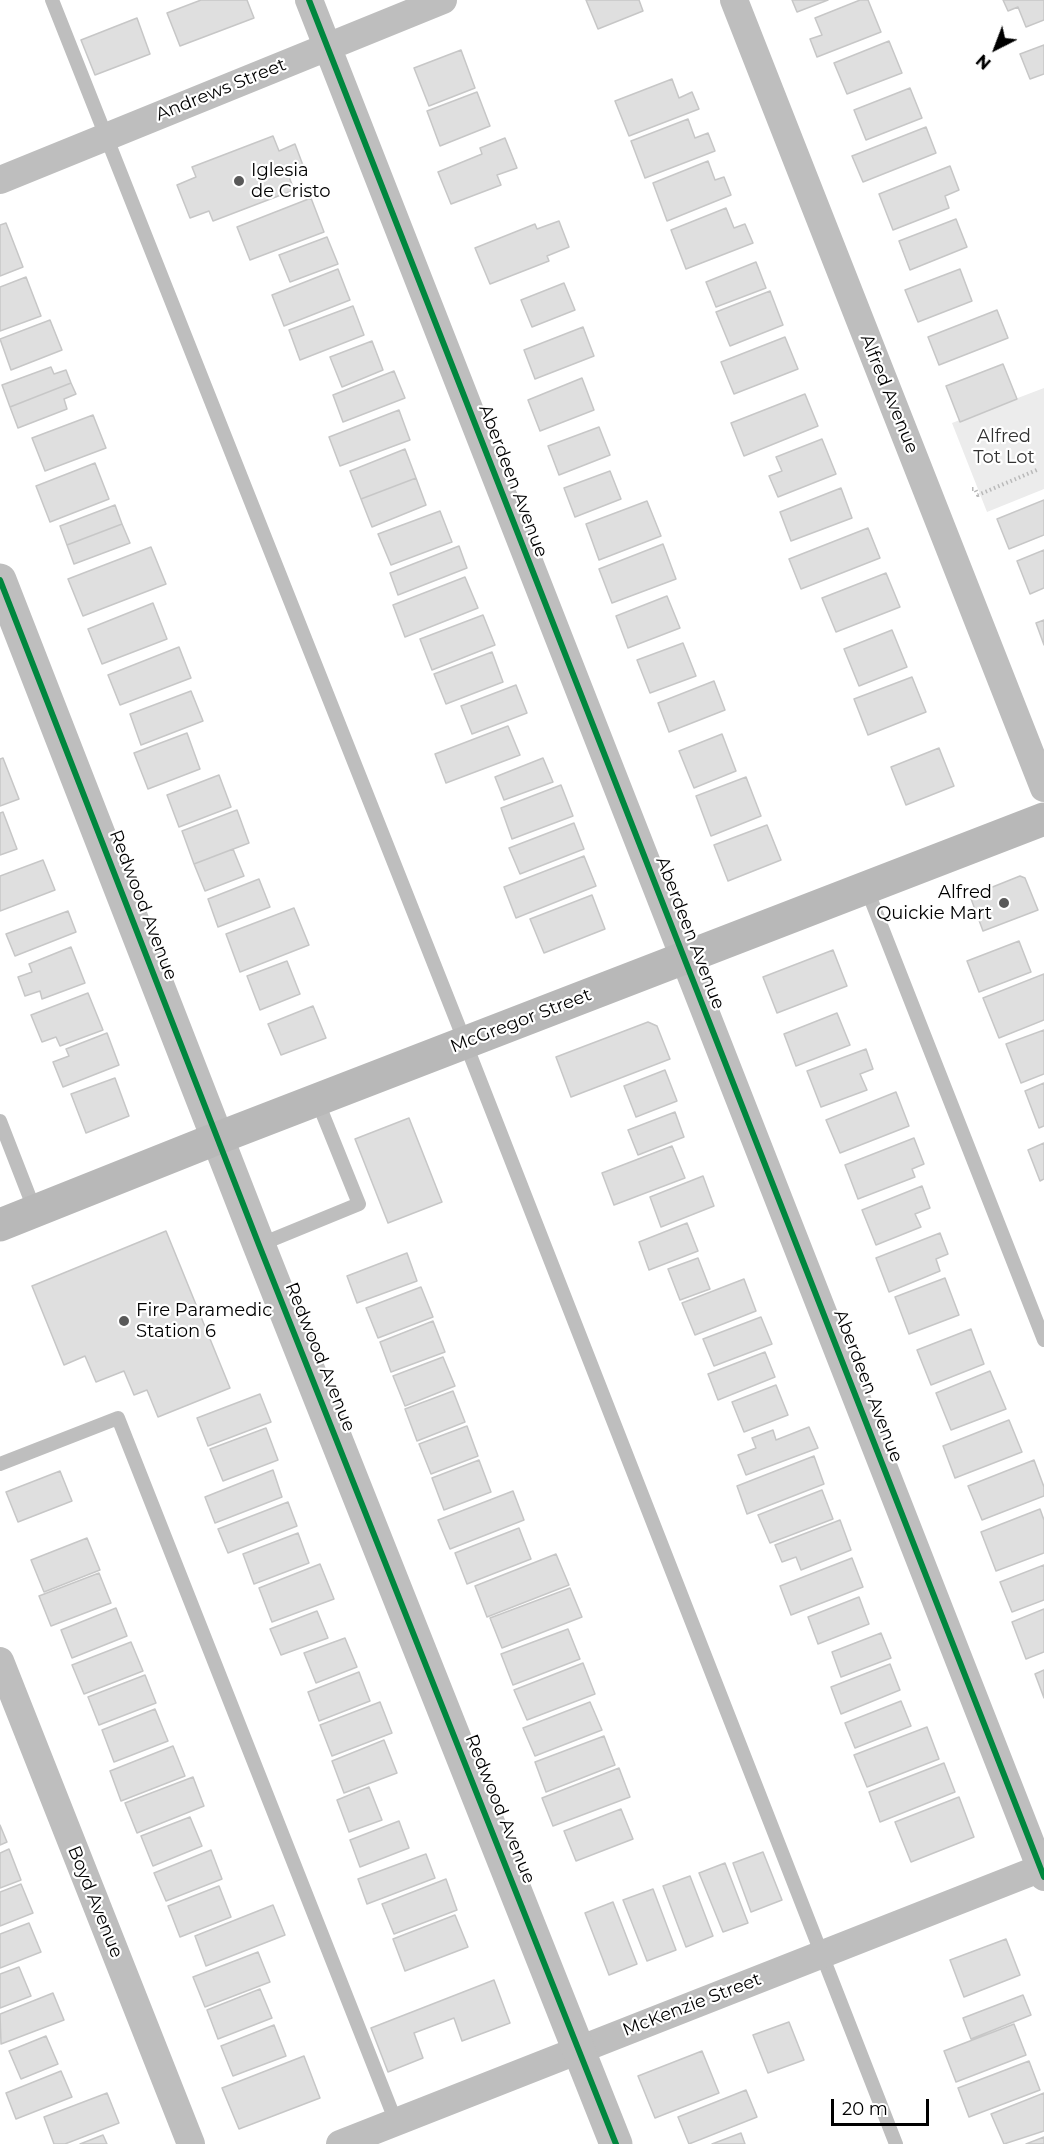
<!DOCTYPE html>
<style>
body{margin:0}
#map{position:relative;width:1044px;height:2144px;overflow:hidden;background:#fff;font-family:Montserrat,sans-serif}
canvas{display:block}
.north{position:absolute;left:966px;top:18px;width:60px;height:60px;-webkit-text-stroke:4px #fff;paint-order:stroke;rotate:222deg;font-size:16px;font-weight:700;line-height:24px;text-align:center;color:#000}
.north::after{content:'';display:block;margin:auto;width:21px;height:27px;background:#000;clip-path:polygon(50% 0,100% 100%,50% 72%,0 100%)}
.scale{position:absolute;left:831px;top:2099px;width:98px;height:27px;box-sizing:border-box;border:3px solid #000;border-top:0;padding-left:8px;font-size:18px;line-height:21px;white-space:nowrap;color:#000;-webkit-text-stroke:4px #fff;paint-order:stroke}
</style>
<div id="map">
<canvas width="1044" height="2144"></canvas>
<div class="north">N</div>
<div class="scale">20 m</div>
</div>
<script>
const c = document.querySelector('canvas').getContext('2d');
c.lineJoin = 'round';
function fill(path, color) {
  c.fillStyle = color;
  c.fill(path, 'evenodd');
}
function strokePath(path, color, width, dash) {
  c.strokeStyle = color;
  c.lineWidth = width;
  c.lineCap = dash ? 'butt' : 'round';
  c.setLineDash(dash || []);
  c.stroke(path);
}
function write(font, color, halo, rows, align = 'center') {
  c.font = font + ' Montserrat,sans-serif';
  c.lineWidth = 4.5;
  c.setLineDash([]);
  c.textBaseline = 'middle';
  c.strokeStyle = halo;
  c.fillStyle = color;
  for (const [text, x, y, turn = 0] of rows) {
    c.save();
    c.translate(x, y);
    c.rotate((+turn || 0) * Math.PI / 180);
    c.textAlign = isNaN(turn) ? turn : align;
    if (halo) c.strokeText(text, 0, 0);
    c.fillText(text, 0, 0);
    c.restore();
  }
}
fill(new Path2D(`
 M1044,388V489L987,512L952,423Z`), '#ececec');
const building = new Path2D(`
 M201,0H247L254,18L180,46L167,13Z
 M586,0H639L643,11L598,29Z
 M792,0H828L797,12Z
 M860,0H868L881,32L817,57L810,39L822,35L815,18Z
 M1003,0H1044V20L1026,27L1018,7L1008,11Z
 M137,18L150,54L95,75L81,40Z
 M889,41L902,73L847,94L834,63Z
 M1044,45V74L1030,79L1020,54Z
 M461,50L475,88L429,106L414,68Z
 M672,79L679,98L692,92L699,109L629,136L615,101Z
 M910,88L922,118L866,140L854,110Z
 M477,92L490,126L440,146L427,111Z
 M688,119L695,138L708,133L715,151L645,178L631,141Z
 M926,127L936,153L863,182L852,156Z
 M273,136L279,151L295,144L304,168L288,174L294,190L213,221L209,211L190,218L177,185L196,177L192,167Z
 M505,138L517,168L497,175L501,185L451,204L438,172L482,154L480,148Z
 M708,161L715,180L724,177L731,195L667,221L653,183Z
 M950,166L959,190L945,196L949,208L893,230L879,194Z
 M311,198L324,232L250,260L237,227Z
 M726,208L734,228L745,224L753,243L686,269L671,230Z
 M956,219L967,247L910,270L899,241Z
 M559,221L569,247L547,256L549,261L490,284L475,248L535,224L537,229Z
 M6,223L23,267L0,276V225Z
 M327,237L338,264L290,282L279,255Z
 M756,262L766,288L716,307L706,282Z
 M338,269L350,300L284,326L272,295Z
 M960,269L972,301L918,322L905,290Z
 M26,277L41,316L0,331V287Z
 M564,283L575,310L532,327L521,300Z
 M770,291L783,325L730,346L716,312Z
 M353,306L364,335L300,360L289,330Z
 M997,310L1008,338L939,365L928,337Z
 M50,320L62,350L11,370L0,339Z
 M583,327L594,356L535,379L524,350Z
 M785,337L798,369L734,394L721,362Z
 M372,341L383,370L342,387L330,357Z
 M1003,364L1017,399L960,422L946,386Z
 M51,367L54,374L66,370L71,383L10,407L2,385Z
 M394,371L405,398L343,422L333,395Z
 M582,378L594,410L540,431L528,400Z
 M71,383L76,394L64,399L67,409L18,428L10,407Z
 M805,394L818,426L744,456L731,423Z
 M399,410L410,440L340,466L329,437Z
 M93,415L106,448L45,471L32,438Z
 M599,427L610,455L559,475L548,446Z
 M822,439L836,474L778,497L769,476L782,471L776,457Z
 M405,449L416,478L361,499L350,471Z
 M95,463L109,499L50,522L36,486Z
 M610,471L621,499L575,517L564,488Z
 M416,478L426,505L372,527L361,499Z
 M841,488L852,518L791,541L780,512Z
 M1044,500V535L1009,549L997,519Z
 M647,501L661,536L599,560L586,524Z
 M115,505L122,524L67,545L60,526Z
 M440,511L452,542L391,565L378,534Z
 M122,524L130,543L74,564L67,545Z
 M868,528L880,558L801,589L789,559Z
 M663,544L676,579L612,603L599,569Z
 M459,546L467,568L398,595L390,573Z
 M151,547L166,584L83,616L68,579Z
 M1044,550V588L1030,594L1017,561Z
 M886,573L900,607L836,632L822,598Z
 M465,577L478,608L405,637L393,605Z
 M667,596L680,628L628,648L616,616Z
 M153,603L167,639L102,664L88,629Z
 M483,615L495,645L432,670L420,639Z
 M1044,620V645L1036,623Z
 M892,630L907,667L859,686L844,649Z
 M683,643L696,676L650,693L637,660Z
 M179,647L191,678L120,705L108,675Z
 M492,652L503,682L446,704L434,674Z
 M912,677L926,712L868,735L854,699Z
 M714,681L725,710L669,732L658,703Z
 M516,685L527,713L472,734L461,706Z
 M191,691L203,721L141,745L130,714Z
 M508,726L520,755L446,783L435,754Z
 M187,733L200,769L148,789L134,753Z
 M722,734L736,771L694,788L679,751Z
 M939,748L954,786L906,805L891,767Z
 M3,758L19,799L0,806V759Z
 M543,758L553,782L504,800L495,777Z
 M219,775L231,807L179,827L167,795Z
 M746,777L761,816L711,836L696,796Z
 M561,785L573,816L512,839L501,808Z
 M237,810L249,843L194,864L182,831Z
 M3,812L17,849L0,855V813Z
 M574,823L584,849L520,874L509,848Z
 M767,825L781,860L728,881L714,845Z
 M233,849L244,876L205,891L194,864Z
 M584,856L596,886L516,918L504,887Z
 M43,860L55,890L0,911V876Z
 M1020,876L1025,878L1038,910L983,931L970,896Z
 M259,879L270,907L218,927L208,899Z
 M592,895L605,929L544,953L530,919Z
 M294,908L309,945L240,972L226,934Z
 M68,911L76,932L15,956L6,934Z
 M1019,941L1031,972L979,992L967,961Z
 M71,947L85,983L42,999L40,991L25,996L18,977L32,972L29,964Z
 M833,950L847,986L777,1013L763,977Z
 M287,961L300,994L260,1010L247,976Z
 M1044,974V1020L999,1038L983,998Z
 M88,993L103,1030L60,1046L56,1037L42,1042L31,1015Z
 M313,1006L326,1038L281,1055L268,1024Z
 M837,1013L850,1045L796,1066L784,1034Z
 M648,1022L657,1026L670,1059L571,1097L556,1057Z
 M1044,1030V1074L1021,1083L1006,1044Z
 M107,1033L119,1065L63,1087L53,1062L69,1056L66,1049Z
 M866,1049L873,1069L860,1074L867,1090L821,1107L807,1071Z
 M665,1070L677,1101L636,1117L624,1086Z
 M115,1078L129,1116L86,1133L71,1094Z
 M1044,1083V1126L1039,1128L1025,1091Z
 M896,1092L909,1126L840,1153L826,1120Z
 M675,1112L684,1137L638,1155L628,1130Z
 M409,1118L442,1202L388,1223L355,1139Z
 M914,1138L924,1164L912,1169L915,1177L858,1199L845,1165Z
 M1044,1143V1179L1040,1181L1028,1150Z
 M672,1146L685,1178L614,1205L602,1173Z
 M703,1176L714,1206L661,1227L650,1197Z
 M922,1186L930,1208L915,1214L921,1227L876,1245L862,1210Z
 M687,1223L698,1251L649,1270L639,1242Z
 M166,1231L230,1388L158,1417L147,1390L134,1395L124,1371L96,1382L85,1356L64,1365L32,1286Z
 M940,1233L948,1254L936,1259L940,1271L889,1292L876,1258Z
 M407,1253L417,1281L357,1303L347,1276Z
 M698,1258L710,1289L680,1300L668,1269Z
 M945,1278L959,1315L909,1334L895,1297Z
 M744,1279L756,1311L695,1335L682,1303Z
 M421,1287L433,1317L378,1338L366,1308Z
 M761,1317L772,1344L714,1366L703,1339Z
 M433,1321L445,1352L391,1372L380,1342Z
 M971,1329L984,1364L931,1385L917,1350Z
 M765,1352L775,1377L718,1400L708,1374Z
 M443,1357L455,1386L405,1406L393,1376Z
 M990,1371L1006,1409L951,1430L936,1393Z
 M776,1385L788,1415L744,1432L732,1402Z
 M453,1391L465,1422L417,1441L405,1409Z
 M260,1394L271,1422L208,1446L197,1418Z
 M1009,1420L1022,1452L955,1478L943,1446Z
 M467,1426L478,1456L431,1474L419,1444Z
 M809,1427L818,1448L746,1475L738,1455L756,1448L752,1438L773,1430L776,1440Z
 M266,1428L278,1460L223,1481L210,1449Z
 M814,1456L824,1484L747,1514L737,1486Z
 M479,1460L491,1492L444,1510L432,1478Z
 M1034,1460L1044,1487V1496L982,1520L968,1486Z
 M273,1470L282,1497L215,1523L205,1497Z
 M60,1471L72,1501L18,1522L6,1492Z
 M822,1490L833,1519L770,1543L758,1515Z
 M513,1491L524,1520L450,1549L438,1520Z
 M288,1502L297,1526L228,1553L218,1529Z
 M1040,1509L1044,1520V1553L996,1571L981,1532Z
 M840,1520L851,1550L801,1570L796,1557L782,1562L775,1545Z
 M519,1528L531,1559L467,1584L455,1553Z
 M298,1533L309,1563L254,1584L243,1554Z
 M87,1538L100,1570L44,1592L31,1560Z
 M556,1554L569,1585L487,1617L475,1586Z
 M852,1558L863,1587L791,1615L780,1586Z
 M320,1564L334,1599L272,1622L259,1588Z
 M1044,1565V1600L1012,1612L1000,1582Z
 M99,1573L111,1603L51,1626L39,1596Z
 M570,1588L582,1617L502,1648L490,1618Z
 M859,1597L869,1624L818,1644L808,1617Z
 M116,1608L127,1636L72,1658L61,1630Z
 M1044,1609V1652L1026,1659L1012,1622Z
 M317,1611L328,1638L281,1655L270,1629Z
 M568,1629L580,1659L513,1685L501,1654Z
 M881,1633L891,1658L841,1677L832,1652Z
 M345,1638L357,1667L316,1683L304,1653Z
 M131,1642L143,1671L84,1694L72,1665Z
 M583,1663L595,1694L527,1720L514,1690Z
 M890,1664L900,1690L841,1714L831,1687Z
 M1044,1670V1698L1035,1674Z
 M359,1672L370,1701L319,1721L308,1692Z
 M145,1675L156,1703L99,1725L88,1697Z
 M901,1701L911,1726L855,1748L845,1723Z
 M380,1702L392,1733L332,1756L320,1725Z
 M590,1702L602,1730L535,1756L523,1728Z
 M155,1709L168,1741L114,1762L102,1730Z
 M927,1727L939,1759L867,1787L854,1755Z
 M604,1736L615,1765L546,1792L535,1762Z
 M384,1740L397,1773L344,1793L332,1761Z
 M173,1746L185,1776L121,1801L110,1771Z
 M944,1763L955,1792L880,1822L869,1792Z
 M619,1768L630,1797L553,1826L542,1798Z
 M193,1777L204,1806L137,1833L125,1803Z
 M369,1787L382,1820L349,1832L337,1800Z
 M959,1797L974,1837L911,1862L895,1822Z
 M621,1809L633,1839L576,1861L564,1831Z
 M190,1817L202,1846L153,1866L141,1836Z
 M399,1821L409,1848L360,1867L350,1840Z
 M0,1825L7,1842L0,1845Z
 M9,1849L21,1880L0,1888V1853Z
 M211,1850L222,1879L166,1901L154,1873Z
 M763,1852L782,1900L751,1912L733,1863Z
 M426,1854L435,1878L367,1904L358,1879Z
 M725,1863L748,1923L723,1932L699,1873Z
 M690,1876L713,1936L686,1947L663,1886Z
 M446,1879L457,1910L394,1934L382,1904Z
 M21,1884L33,1913L0,1926V1892Z
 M219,1886L231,1917L180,1937L168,1906Z
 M653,1889L676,1950L647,1961L623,1900Z
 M613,1902L637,1964L609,1975L585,1913Z
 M273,1905L285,1935L206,1966L195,1936Z
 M455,1915L468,1947L405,1971L393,1939Z
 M29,1923L41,1952L0,1968V1934Z
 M1006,1939L1020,1975L964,1997L950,1960Z
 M258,1952L270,1982L205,2007L193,1977Z
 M19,1967L31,1996L0,2008V1974Z
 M494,1980L510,2023L462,2041L454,2018L414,2033L423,2058L388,2072L371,2028Z
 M260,1989L272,2018L218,2039L207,2010Z
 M53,1993L64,2020L1,2044L0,2014Z
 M1023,1995L1031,2015L971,2039L963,2018Z
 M789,2022L804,2060L768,2073L753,2035Z
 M1014,2024L1026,2055L956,2082L944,2051Z
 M274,2025L286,2056L233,2076L221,2046Z
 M46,2036L58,2064L21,2079L9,2051Z
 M702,2051L719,2093L655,2118L638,2076Z
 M304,2056L320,2098L239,2129L222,2088Z
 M1029,2061L1040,2090L969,2117L958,2088Z
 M61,2071L72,2097L16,2119L6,2093Z
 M746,2090L757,2117L689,2144L678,2117Z
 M107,2093L119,2123L65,2144H54L44,2117Z
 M1044,2093V2131L1004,2144L991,2114Z
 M741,2133L745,2144H712Z
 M103,2135L107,2144H80Z
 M1044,2137V2144H1026Z`);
fill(building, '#dfdfdf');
strokePath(building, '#c7c7c7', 1.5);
strokePath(new Path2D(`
 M972,489H975L978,495L1039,469`), '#b9b9b9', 4, [1.5, 3]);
strokePath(new Path2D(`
 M52,0L465,1042L896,2144
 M866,887L1044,1340
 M0,1121L35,1211
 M259,1245L359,1204L317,1100
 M0,1464L118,1418L396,2122`), '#bebebe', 14);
strokePath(new Path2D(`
 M309,0L1044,1877
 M734,0L1044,788
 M0,180L443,0
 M0,1661L191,2144
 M340,2144L1044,1867`), '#bebebe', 28);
strokePath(new Path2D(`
 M0,580L259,1245L616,2144`), '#bebebe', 33);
strokePath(new Path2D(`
 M0,1225L218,1138L1044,819`), '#b8b8b8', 33);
strokePath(new Path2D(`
 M309,0L1044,1877
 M0,580L259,1245L616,2144`), '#00873e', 6);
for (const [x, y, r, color] of [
 [239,181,6,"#595959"],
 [1004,903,6,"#595959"],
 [124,1321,6,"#595959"]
]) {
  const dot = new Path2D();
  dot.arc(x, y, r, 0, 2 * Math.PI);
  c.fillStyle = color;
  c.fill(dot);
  strokePath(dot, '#fff', 2);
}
write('18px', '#000', '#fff', [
 ["Andrews Street",221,90,-22],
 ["Alfred Avenue",889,394,68],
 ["Aberdeen Avenue",513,481,69],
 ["Redwood Avenue",143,905,69],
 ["Aberdeen Avenue",690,933,69],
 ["McGregor Street",521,1021,-21],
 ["Redwood Avenue",320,1357,68],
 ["Aberdeen Avenue",868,1386,69],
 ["Redwood Avenue",500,1809,68],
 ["Boyd Avenue",95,1902,68],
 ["McKenzie Street",692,2005,-21]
]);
write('18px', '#000', '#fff', [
 ["Iglesia",251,171],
 ["de Cristo",251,192],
 ["Alfred",992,893,"right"],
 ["Quickie Mart",992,914,"right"],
 ["Fire Paramedic",136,1311],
 ["Station 6",136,1332]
], 'left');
write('18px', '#333', '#fff', [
 ["Alfred",1004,437],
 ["Tot Lot",1004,458]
]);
</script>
